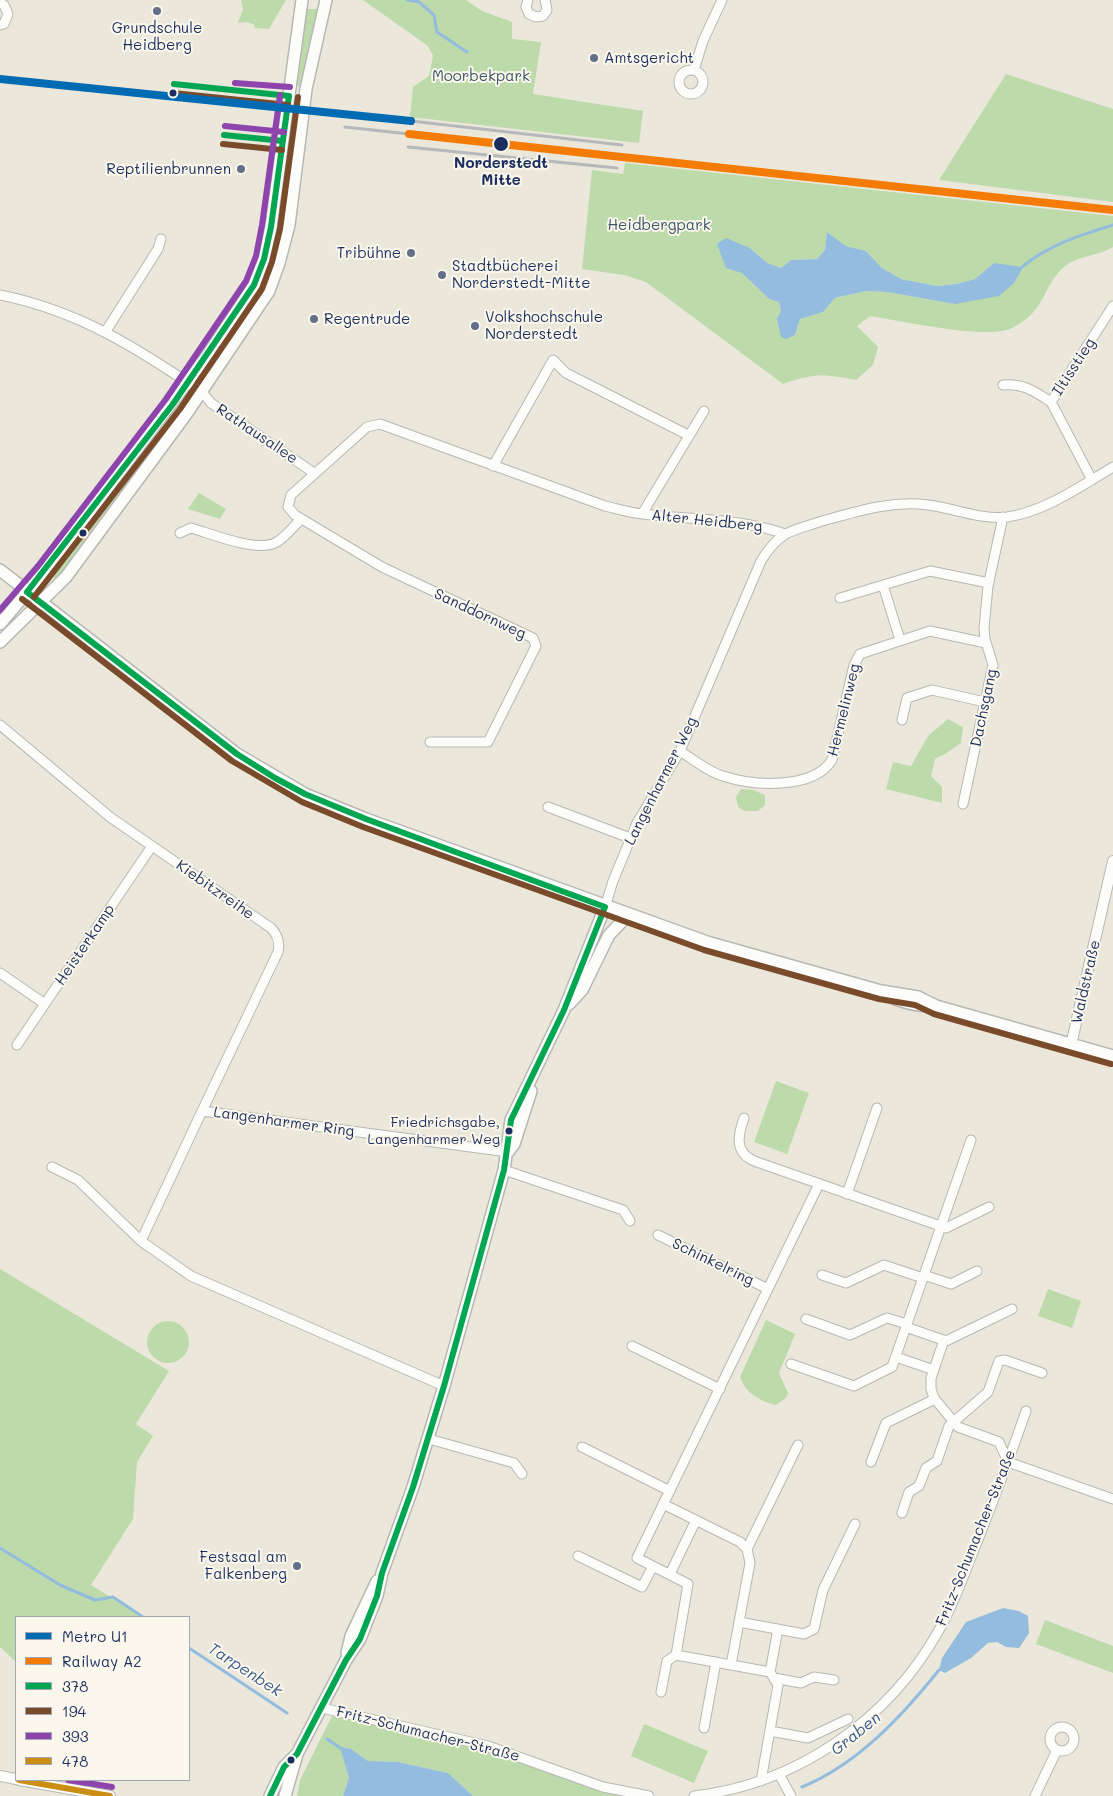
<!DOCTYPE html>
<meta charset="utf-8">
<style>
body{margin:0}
#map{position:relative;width:1113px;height:1796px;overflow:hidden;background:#ebe8db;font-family:Mali,sans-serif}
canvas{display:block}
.legend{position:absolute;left:15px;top:1616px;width:175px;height:165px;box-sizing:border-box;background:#fbf7ec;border:1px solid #a1a7b3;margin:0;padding:6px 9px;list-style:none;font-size:15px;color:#1b2f5e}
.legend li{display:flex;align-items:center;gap:10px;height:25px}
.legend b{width:25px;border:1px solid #a1a7b3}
</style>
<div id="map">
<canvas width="1113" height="1796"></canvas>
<ul class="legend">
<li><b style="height:6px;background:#006ab3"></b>Metro U1</li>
<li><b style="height:6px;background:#f47c05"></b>Railway A2</li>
<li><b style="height:6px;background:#00a651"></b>378</li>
<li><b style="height:6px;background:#7a4b2a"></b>194</li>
<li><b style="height:6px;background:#8e44ad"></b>393</li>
<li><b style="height:6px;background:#cb8e13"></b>478</li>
</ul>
</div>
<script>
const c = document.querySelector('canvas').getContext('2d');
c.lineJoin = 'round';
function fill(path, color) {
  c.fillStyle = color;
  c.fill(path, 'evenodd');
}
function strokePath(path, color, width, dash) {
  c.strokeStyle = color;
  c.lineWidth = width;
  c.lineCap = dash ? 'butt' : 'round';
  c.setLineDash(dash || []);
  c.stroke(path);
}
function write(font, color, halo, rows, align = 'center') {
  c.font = font + ' Mali,sans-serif';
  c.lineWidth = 4;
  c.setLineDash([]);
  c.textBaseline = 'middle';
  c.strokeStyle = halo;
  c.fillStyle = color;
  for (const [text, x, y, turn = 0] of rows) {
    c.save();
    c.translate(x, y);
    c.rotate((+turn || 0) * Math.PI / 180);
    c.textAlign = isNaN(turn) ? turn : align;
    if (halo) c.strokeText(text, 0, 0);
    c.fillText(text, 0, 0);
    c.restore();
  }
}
fill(new Path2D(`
 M241,0H286L269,29L254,28L255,25L247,22L238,23L243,9Z
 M363,0H466L482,11L512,22V39L541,42L533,94L643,111L639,143L410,117L413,87L429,76L433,56L428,46Z
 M308,9H317V14L305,79L298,87L296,85L305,13Z
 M1006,74L1113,109V202L939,180Z
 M625,163L1113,216V247C1098,256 1077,256 1064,267C1047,281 1044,306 1026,319C1021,323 1012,329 1006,330C979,338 901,321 870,316L857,326L878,347L873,365L856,380C824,374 815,373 783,384L646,282L624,275L582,269L592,170L623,174ZM827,232L846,246L866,251L882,268L901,279L937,286L957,284L975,279L994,263L955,304L887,292L866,291L835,298L823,312L800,319L795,335L781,311L779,302L769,299L742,273L750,248L767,263L781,268L791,260L817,259L825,250Z
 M286,182L288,199L272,278L264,275L271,253Z
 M262,283L268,286L218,363L213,360Z
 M176,409L181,413L59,581L52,576Z
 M199,493L226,509L220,519L188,509Z
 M948,719L963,727L961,743L945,754L935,759L931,776L942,787V803L886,789L893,762L911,766L928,736Z
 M741,789L753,790L765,795V805L758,811H745L738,807L736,797Z
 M776,1081L809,1093L787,1154L754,1142Z
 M0,1269L169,1371L136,1424L153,1436L137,1462L133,1519L91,1585L143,1617H16V1662L0,1647Z
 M1048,1289L1081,1301L1072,1328L1038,1316Z
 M766,1320L795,1334L779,1373L788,1393L786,1398L776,1405C760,1401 745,1393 740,1377Z
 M147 1342a21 21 0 1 1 42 0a21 21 0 1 1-42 0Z
 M1045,1620L1113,1646V1673L1036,1644Z
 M332,1716L493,1752L619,1796H473L448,1773L398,1762L368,1761L351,1749L341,1748L349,1778L343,1796H297L300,1780Z
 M644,1724L708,1751L694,1783L631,1756Z`), '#bddaaa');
fill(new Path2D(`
 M827,232L846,246L866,251L882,268L901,279L937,286L957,284L975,279L994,263L1022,267V269L1014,283L999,296L955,304L887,292L866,291L835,298L823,312L800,319L795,335L786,339L781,337L777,319L781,311L779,302L769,299L742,273L726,268L717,244L726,238L750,248L767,263L781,268L791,260L817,259L825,250Z
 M1003,1608L1019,1611L1028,1616L1029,1633L1019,1648L1006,1647L997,1642L988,1643L971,1658L945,1673L939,1670L942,1658L966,1622Z
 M340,1747L351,1749L368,1761L398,1762L448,1773L473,1796H343L349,1778Z`), '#94bcde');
strokePath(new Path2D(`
 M407,0L419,2L434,15L437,32L467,52
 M1022,267C1048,245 1081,235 1113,225
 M0,1548L60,1585L95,1600L113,1597L143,1617
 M189,1648L287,1713
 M327,1739L342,1749
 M802,1787C858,1764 902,1716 939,1670`), '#94bcde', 3);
const minor = new Path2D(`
 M528,0L526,7L529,14L536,17L543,16L547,10L545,0
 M0,3L4,5L8,14L4,24L0,25
 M679 82a12 12 0 1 1 24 0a12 12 0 1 1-24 0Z
 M694,70L703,41L722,0
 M0,295C79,311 137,348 202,392L211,403L314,473
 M106,331L158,249L161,239
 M1003,385C1023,383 1034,391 1051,402
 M493,466L553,360L566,373L688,435
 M1092,480L1051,402L1113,306
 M642,514L704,411
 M180,533L191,528C212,534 255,552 275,543C284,539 294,526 301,519
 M883,585L900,640
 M840,598L930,571L989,583
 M902,720L907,698L932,690L985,702
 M0,725L110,817L271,928C278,935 280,942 278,952L202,1111
 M430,742H488L536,646L533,638L382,567L295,515L288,507L291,495L367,427L380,424L605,506C618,509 630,513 643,514C691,520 740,518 785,534
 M680,751C693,759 708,772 723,776C753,786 813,790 832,760L854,665L860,654L930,631L986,643
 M963,804L993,665L985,639L984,628L988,586L1003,517
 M548,807L630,838
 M605,907L613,881L637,823L680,751L761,561C767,551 774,542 784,535C794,529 808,526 819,522C855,512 890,500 928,505C954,508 980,520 1007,517C1044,512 1081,486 1113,467
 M0,973L45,1004
 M17,1045L152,846
 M744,1118C738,1135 734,1152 754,1161L946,1228L989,1207
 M52,1167L78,1180L141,1241L191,1276L444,1386
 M504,1170L623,1210L630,1221
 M847,1194L877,1108
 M658,1235L768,1289
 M141,1241L202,1111L508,1152
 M822,1275L846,1283L884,1265L923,1278
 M924,1275L951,1284L977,1271
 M806,1319L850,1335L887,1318L907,1324
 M906,1327L946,1341L1012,1309
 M944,1340L931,1378V1389L934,1398L958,1427L999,1442L1008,1462
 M632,1346L720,1389
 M896,1357L934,1370
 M791,1364L854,1386L892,1367L971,1140
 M429,1439L514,1463L522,1474
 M582,1447L670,1491
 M871,1462L886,1423L935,1399
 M1008,1462L1113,1499
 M663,1504L740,1542L747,1549
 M902,1513L909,1492L919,1486L926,1468L937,1461L949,1426L988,1392L999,1361L1005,1360L1042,1373
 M578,1556L642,1587L653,1566
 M670,1574L696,1520
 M739,1622L804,1634L814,1629L823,1590L855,1524
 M676,1655L688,1584L637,1558L819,1184
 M731,1665L750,1563L747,1549L798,1445
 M774,1678L801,1683L814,1677L834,1680
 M661,1692L667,1661L676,1655L770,1672
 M322,1708L488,1746L603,1787L649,1796
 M1050 1739a12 12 0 1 1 24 0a12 12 0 1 1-24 0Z
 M704,1728L716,1662
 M770,1731L808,1738L848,1719
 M779,1774L791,1796
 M761,1781L778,1685L770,1672L778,1629
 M694,1796C797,1784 889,1720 939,1630C954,1604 963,1577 974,1550C992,1504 1010,1458 1026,1411
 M1035,1796L1057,1750`);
const tertiary = new Path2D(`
 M1071,1045L1113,861
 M0,1776L16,1779
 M19,1780L110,1796`);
const secondary = new Path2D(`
 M0,570L237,754L305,794L366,819L707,942L881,991L918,997L936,1006L1113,1056
 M0,624L45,571L207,356L254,285L264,259L271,227L302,0
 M0,642L66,577L187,413L269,291L279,263L289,225L306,89L326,0
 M885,994C900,1002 914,1006 931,1006
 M569,1004L582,990L609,935L628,915
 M508,1152L514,1144L531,1091
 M347,1653L351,1636L377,1581
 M270,1796L284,1767L297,1754L346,1660L360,1639L377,1596L382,1573L413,1487L444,1386L504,1170L511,1120L564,1010L605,907
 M285,1796L297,1754`);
strokePath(minor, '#b7b7b3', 11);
strokePath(tertiary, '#b7b7b3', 12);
strokePath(secondary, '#b7b7b3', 14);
strokePath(minor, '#fcfcfa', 9);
strokePath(tertiary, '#fcfcfa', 10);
strokePath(secondary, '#fcfcfa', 11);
strokePath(new Path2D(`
 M411,121L622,145
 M345,127L409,134
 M408,147L617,168`), '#b6b8bc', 3);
strokePath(new Path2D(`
 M174,84L289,96
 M224,135L283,141
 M27,592L237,754L275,778L305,794L366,819L605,907
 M27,592L173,404L254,285L264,259L271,227L289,96
 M270,1796L284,1767L297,1754L346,1660L360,1639L377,1596L382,1573L413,1487L444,1386L504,1170L511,1120L564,1010L605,907`), '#00a651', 6);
strokePath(new Path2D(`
 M173,93L288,105
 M223,144L282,150
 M34,597L180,409L262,289L272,262L280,229L298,97
 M22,599L232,761L302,802L363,827L704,950L879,999L915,1005L934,1014L1111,1064`), '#7a4b2a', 6);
strokePath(new Path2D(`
 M235,83L290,87
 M225,126L284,132
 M0,610L38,566L166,399L246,281L256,256L262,225L280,95
 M68,1780L112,1787`), '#8e44ad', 6);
strokePath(new Path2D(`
 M19,1780L110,1796`), '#cb8e13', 6);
strokePath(new Path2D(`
 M409,134L1113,210`), '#f47c05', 8);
strokePath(new Path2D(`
 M0,79L411,121`), '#006ab3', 8);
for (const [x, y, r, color] of [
 [157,11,5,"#64708a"],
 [594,58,5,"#64708a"],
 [173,93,4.5,"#1b2f5e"],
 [501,144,8,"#1b2f5e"],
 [241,169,5,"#64708a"],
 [411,253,5,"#64708a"],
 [442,275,5,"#64708a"],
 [314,319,5,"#64708a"],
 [475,326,5,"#64708a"],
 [83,533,4.5,"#1b2f5e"],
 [509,1131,4.5,"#1b2f5e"],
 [297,1566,5,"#64708a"],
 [291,1760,4.5,"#1b2f5e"]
]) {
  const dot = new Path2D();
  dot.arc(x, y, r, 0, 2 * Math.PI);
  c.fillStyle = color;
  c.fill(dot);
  strokePath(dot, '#fbf7ec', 2);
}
write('14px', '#1b2f5e', '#fbf7ec', [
 ["Friedrichsgabe,",500,1123],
 ["Langenharmer Weg",500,1140]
], 'right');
write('15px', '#1b2f5e', '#fbf7ec', [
 ["Grundschule",157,28,"center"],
 ["Heidberg",157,45,"center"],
 ["Amtsgericht",604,58],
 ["Reptilienbrunnen",231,169,"right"],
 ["Tribühne",401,253,"right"],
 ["Stadtbücherei",452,266],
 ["Norderstedt-Mitte",452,283],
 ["Volkshochschule",485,317],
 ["Norderstedt",485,334],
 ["Regentrude",324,319],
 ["Festsaal am",287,1557,"right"],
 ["Falkenberg",287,1574,"right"]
], 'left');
write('15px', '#3a5767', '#fbf7ec', [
 ["Moorbekpark",481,76],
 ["Heidbergpark",659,225]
]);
write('bold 15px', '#1b2f5e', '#fbf7ec', [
 ["Norderstedt",501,163],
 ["Mitte",501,180]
]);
write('15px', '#1b2f5e', '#fbf7ec', [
 ["Iltisstieg",1074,367,-57],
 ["Rathausallee",257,434,34],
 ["Alter Heidberg",707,521,6],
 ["Sanddornweg",480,614,25],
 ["Dachsgang",984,708,-78],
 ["Hermelinweg",844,710,-76],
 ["Langenharmer Weg",661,781,-63],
 ["Kiebitzreihe",215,890,35],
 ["Heisterkamp",85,945,-56],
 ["Waldstraße",1086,982,-77],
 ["Langenharmer Ring",284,1122,8],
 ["Schinkelring",713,1262,26],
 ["Fritz-Schumacher-Straße",976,1538,-68],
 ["Fritz-Schumacher-Straße",428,1734,14]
]);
write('italic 16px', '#385a8b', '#fbf7ec', [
 ["Tarpenbek",245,1670,33],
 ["Graben",856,1734,-39]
]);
</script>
